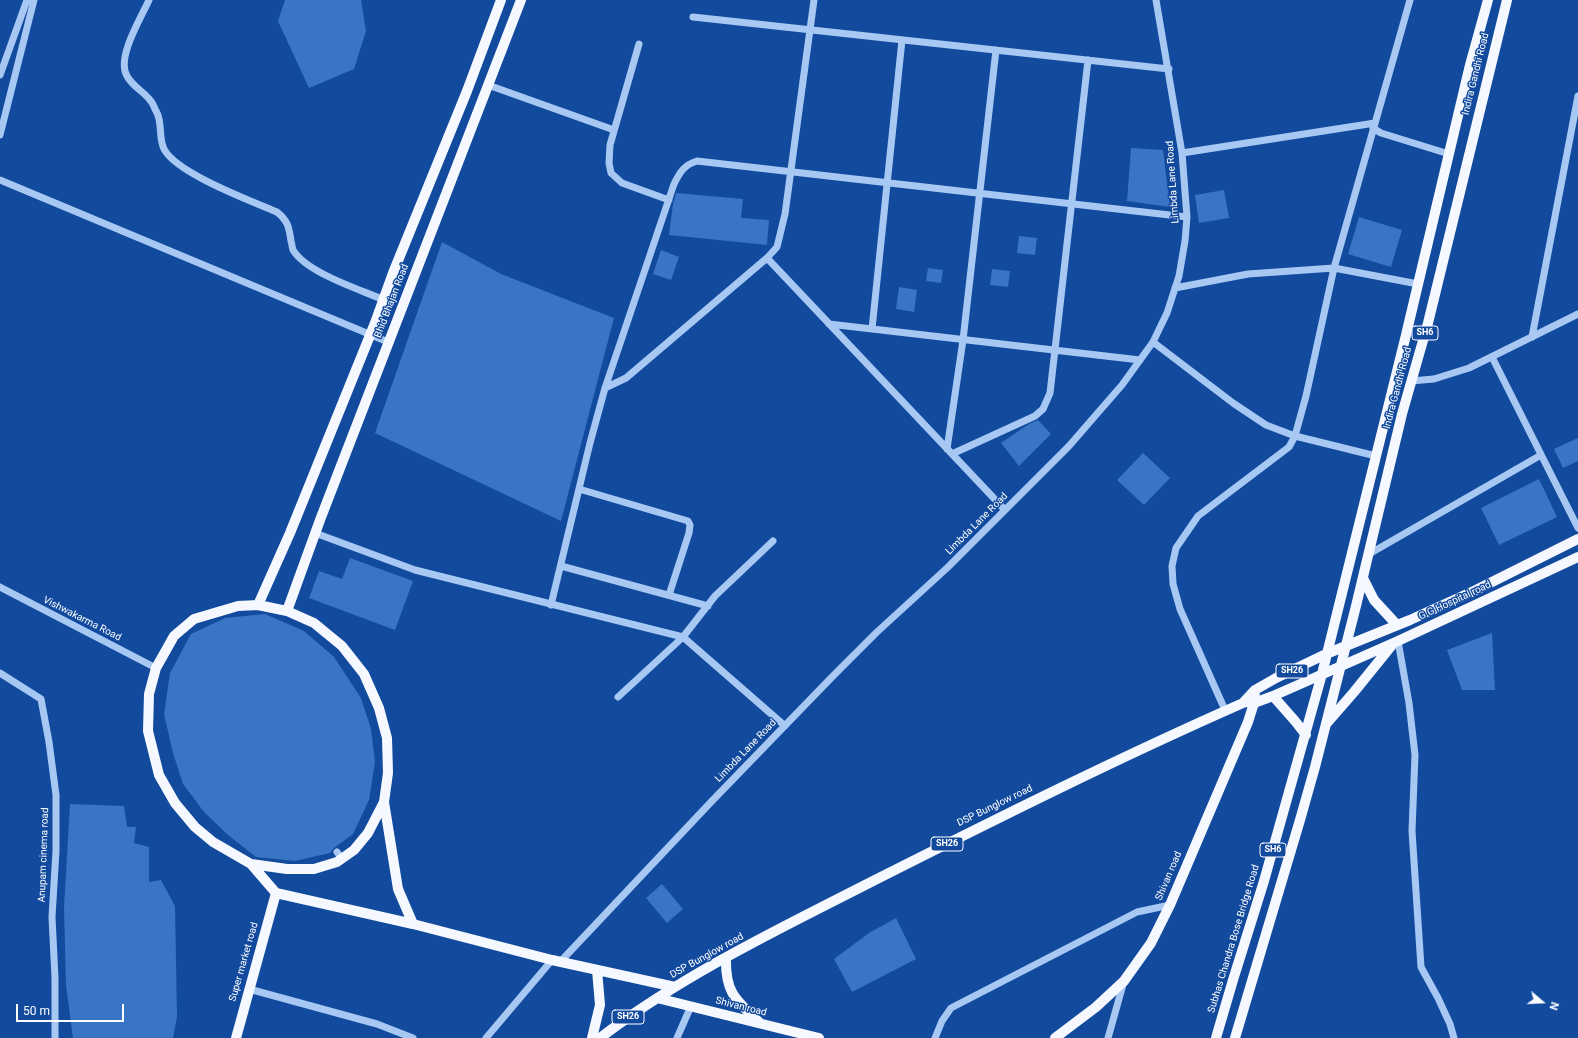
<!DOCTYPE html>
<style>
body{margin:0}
#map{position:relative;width:1578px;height:1038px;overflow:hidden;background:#124a9e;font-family:Roboto,sans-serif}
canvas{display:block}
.north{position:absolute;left:1522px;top:982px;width:40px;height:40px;-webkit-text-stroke:3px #124a9e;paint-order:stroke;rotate:109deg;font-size:11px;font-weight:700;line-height:16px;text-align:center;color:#fff}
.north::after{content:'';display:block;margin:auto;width:14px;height:18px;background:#fff;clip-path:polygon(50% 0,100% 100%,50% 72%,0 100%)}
.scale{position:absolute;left:16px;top:1004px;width:108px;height:18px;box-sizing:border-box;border:2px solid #fff;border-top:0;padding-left:5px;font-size:12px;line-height:14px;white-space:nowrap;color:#fff;-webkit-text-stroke:3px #124a9e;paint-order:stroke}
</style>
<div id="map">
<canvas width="1578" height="1038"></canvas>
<div class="north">N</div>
<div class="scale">50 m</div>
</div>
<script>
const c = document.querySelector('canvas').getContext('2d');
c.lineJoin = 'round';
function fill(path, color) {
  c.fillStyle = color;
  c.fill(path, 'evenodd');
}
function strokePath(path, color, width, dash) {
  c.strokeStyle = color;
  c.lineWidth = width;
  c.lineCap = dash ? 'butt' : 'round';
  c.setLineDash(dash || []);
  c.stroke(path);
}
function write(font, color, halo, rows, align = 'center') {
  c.font = font + ' Roboto,sans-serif';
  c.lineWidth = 3;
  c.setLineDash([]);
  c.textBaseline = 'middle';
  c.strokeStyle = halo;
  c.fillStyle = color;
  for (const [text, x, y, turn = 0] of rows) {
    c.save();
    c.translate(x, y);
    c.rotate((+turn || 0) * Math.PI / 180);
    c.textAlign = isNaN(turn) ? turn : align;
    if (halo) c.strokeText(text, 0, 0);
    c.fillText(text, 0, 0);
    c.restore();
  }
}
fill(new Path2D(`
 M285,0H361L366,31L354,69L309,88L278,21Z
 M1131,148L1163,150L1170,207L1127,201Z
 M1224,190L1229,218L1199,223L1195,195Z
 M676,193L743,199L741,218L769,220L767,245L669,235L673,204Z
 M1359,217L1402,230L1391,267L1348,254Z
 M1019,236L1037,238L1035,255L1017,253Z
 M442,242L501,274L614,318L561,521L375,433Z
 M661,250L679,257L671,280L653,274Z
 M928,268L943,270L941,283L926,281Z
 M992,269L1010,271L1008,287L990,285Z
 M899,287L917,290L914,312L896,309Z
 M1038,420L1051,434L1019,466L1001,443L1029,424Z
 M1578,438V461L1563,468L1554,449Z
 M1143,453L1170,478L1144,505L1117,480Z
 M1539,479L1557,517L1499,545L1481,508Z
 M350,558L413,581L395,630L309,598L319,571L342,579Z
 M265,614L304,631L334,657L361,698L371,729L375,762L369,800L353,834L334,848L330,853L295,861L256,857L228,835L204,812L183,784L173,753L164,714L170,673L191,634L225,618Z
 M1492,633L1495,690H1462L1447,650Z
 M70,804L124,806L127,827H136L134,843L149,847V882L161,880L175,906L177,1017L173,1038H73L66,985L64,907Z
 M662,884L683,909L667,923L646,898Z
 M896,918L916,959L852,992L834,959L869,933Z`), '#3a74c5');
strokePath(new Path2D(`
 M149,0C141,18 116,58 127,76C133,87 143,91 150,100C153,103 154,107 156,111C163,122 158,137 164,149C176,173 251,201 277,212C288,221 289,227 291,241C292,244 292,247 293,250C307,273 359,289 384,300
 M693,17L1169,69
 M639,44L610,145L609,163L611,173L622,183L669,200
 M0,75L27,0
 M488,85L614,130
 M1373,128L1381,133L1449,154
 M0,135L34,0
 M1182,153L1375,123
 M0,180L388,342
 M767,258L1005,510
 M1175,288L1248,274L1334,268L1418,284
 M829,324L1140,360
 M872,329L902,40
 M1532,337L1578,96
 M1153,342L1233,403L1266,425L1295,436L1376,456
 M1492,357L1578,528
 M1411,381L1434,379L1469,368L1578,314
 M605,388L626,378L767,258L777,247L785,214L814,0
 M947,449L963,340L996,50
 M952,454L1035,416L1043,409L1050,393L1088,60
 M579,489L688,521L690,525L689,533L669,595
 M315,533L415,570L683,637L785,726
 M1369,554L1541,455
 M561,566L708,606
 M0,587L156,668
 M551,605L590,443L605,388L674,184C680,172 684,165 697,161L1187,217
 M1398,641L1409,703L1415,755L1412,831L1421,967L1438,998L1450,1024L1454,1038
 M0,673L41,699L49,742L56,795V851L52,917L55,978V1038
 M618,697L683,637L715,596L773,541
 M1225,710L1180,609L1173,584L1172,566L1176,548L1198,516L1289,447L1295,436L1306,396L1334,268L1410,0
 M337,852L342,859
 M561,961L711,802L832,677L877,632L947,568L1069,446L1122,385L1153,342L1167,313L1179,276L1185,241L1187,217L1182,153L1156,0
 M249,989L377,1024L413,1038
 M486,1038L552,960
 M677,1038L691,1006
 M935,1038L942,1021L951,1008L1137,912L1170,905
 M1108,1038L1124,981`), '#a8c8f4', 7);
strokePath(new Path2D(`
 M1363,578L1374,600L1397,625
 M258,605L287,611L314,623L342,646L364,674L379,708L387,738L388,773L384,802L368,833L354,850L337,862L314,869H287L251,864L213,842L195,827L175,803L159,775L148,731L149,694L156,668L174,636L194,619L238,606Z
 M258,605L290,533L375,323L393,273L467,91L501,0
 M287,611L320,520L521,0
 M1273,696L1295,721L1306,735
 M1249,703H1254L1273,696L1398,641L1578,557
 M1327,723L1354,692L1392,645
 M384,802L398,889L413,924
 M251,864L276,893L413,924L552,960L675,987
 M726,958C725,993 736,1000 760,1023
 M657,998L819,1038
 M236,1038L276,893
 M592,1038L600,1005L597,970
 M600,1038C684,974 781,928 875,880C996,819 1118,758 1243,703L1255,690L1276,678L1326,654L1410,620L1476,590L1578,539
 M1055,1038L1096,1007L1124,981L1151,943L1170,905L1248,722L1254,703L1255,690
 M1216,1038L1233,980L1264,881L1322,674L1406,335L1470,65L1488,0
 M1235,1038L1300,820L1315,767L1356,606L1402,414L1428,323L1507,0`), '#f5f9ff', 10);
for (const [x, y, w] of [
 [1425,333,26],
 [1292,671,32],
 [947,844,32],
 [1273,850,26],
 [628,1017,32]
]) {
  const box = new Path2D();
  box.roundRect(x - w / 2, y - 7, w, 14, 3);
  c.fillStyle = '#124a9e';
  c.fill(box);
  strokePath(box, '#fff', 1);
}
write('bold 9px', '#fff', null, [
 ["SH6",1425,333],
 ["SH26",1292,671],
 ["SH26",947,844],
 ["SH6",1273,850],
 ["SH26",628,1017]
]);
write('10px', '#fff', '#124a9e', [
 ["Indira Gandhi Road",1476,74,-76],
 ["Limbda Lane Road",1173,182,-94],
 ["Bhid Bhajan Road",392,301,-69],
 ["Indira Gandhi Road",1398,388,-75],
 ["Limbda Lane Road",977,524,-45],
 ["G.G Hospital road",1455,601,-25],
 ["Vishwakarma Road",82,619,27],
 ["Limbda Lane Road",746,751,-46],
 ["DSP Bunglow road",995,806,-26],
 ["Anupam cinema road",44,855,-88],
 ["Shivan road",1169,876,-67],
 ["Subhas Chandra Bose Bridge Road",1234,939,-73],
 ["DSP Bunglow road",707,956,-29],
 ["Super market road",244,962,-74],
 ["Shivan road",741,1007,14]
]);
</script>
